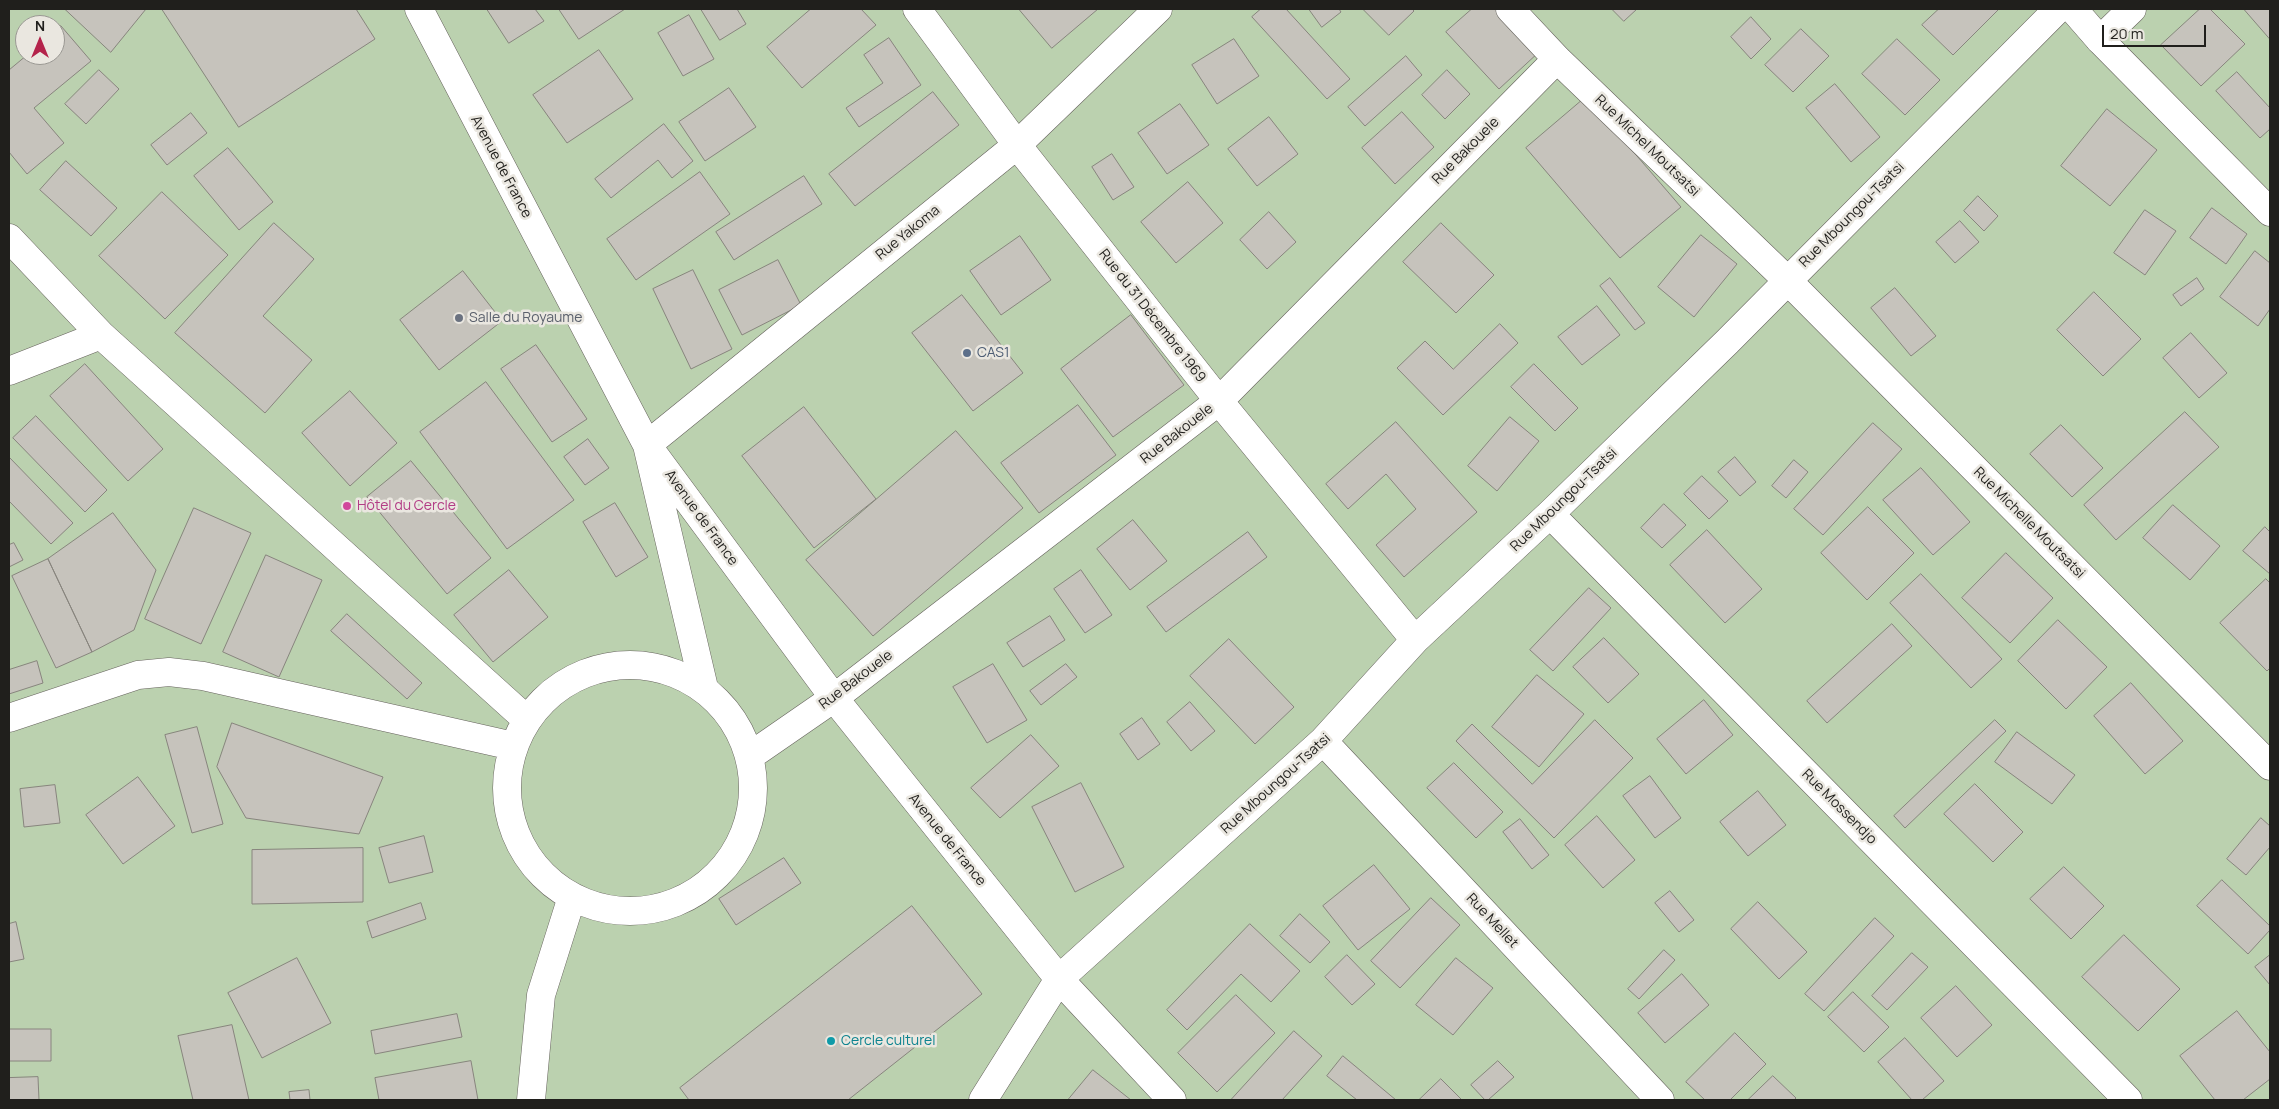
<!DOCTYPE html>
<meta charset="utf-8">
<style>
body{margin:0}
#map{position:relative;width:2279px;height:1109px;overflow:hidden;background:#eae7e0;font-family:Manrope,sans-serif}
canvas{display:block}
.frame{position:absolute;inset:0;border:10px solid #201f1c;pointer-events:none}
.north{position:absolute;left:15px;top:15px;width:50px;height:50px;box-sizing:border-box;background:#eae7e0;border:1px solid #999792;border-radius:50%;rotate:0deg;font-size:14px;font-weight:700;line-height:20px;text-align:center;color:#201f1c}
.north::after{content:'';display:block;margin:auto;width:18px;height:22px;background:#b4234b;clip-path:polygon(50% 0,100% 100%,50% 72%,0 100%)}
.scale{position:absolute;left:2102px;top:25px;width:104px;height:22px;box-sizing:border-box;border:2px solid #201f1c;border-top:0;padding-left:6px;font-size:15px;line-height:18px;white-space:nowrap;color:#201f1c;-webkit-text-stroke:4px #eae7e0;paint-order:stroke}
</style>
<div id="map">
<canvas width="2279" height="1109"></canvas>
<div class="frame"></div>
<div class="north">N</div>
<div class="scale">20 m</div>
</div>
<script>
const c = document.querySelector('canvas').getContext('2d');
c.lineJoin = 'round';
function fill(path, color) {
  c.fillStyle = color;
  c.fill(path, 'evenodd');
}
function strokePath(path, color, width, dash) {
  c.strokeStyle = color;
  c.lineWidth = width;
  c.lineCap = dash ? 'butt' : 'round';
  c.setLineDash(dash || []);
  c.stroke(path);
}
function write(font, color, halo, rows, align = 'center') {
  c.font = font + ' Manrope,sans-serif';
  c.lineWidth = 5;
  c.setLineDash([]);
  c.textBaseline = 'middle';
  c.strokeStyle = halo;
  c.fillStyle = color;
  for (const [text, x, y, turn = 0] of rows) {
    c.save();
    c.translate(x, y);
    c.rotate((+turn || 0) * Math.PI / 180);
    c.textAlign = isNaN(turn) ? turn : align;
    if (halo) c.strokeText(text, 0, 0);
    c.fillText(text, 0, 0);
    c.restore();
  }
}
fill(new Path2D(`
 M9,9H2270V1100H9ZM25,25H55V55H25Z`), '#bbd1af');
const building = new Path2D(`
 M65,9H146L111,52Z
 M162,9H356L375,39L239,127Z
 M487,9H535L544,21L509,43Z
 M559,9H625L579,39Z
 M701,9H737L746,24L720,40Z
 M811,9H861L876,25L802,88L767,47Z
 M1019,9H1098L1052,48Z
 M1261,9H1286L1350,79L1327,99L1252,17Z
 M1309,9H1339L1341,12L1322,27Z
 M1363,9H1412L1414,11L1389,35Z
 M1472,9H1498L1539,52L1499,89L1446,32Z
 M1612,9H1637L1624,21Z
 M1939,9H1999L1953,55L1922,25Z
 M2200,9H2210L2245,44L2201,86L2161,45Z
 M2244,9H2270V39Z
 M689,15L714,59L683,76L658,33Z
 M1751,17L1771,39L1751,59L1731,37Z
 M61,26L91,61L34,108L64,143L27,174L9,152V70L27,55H55V31Z
 M1801,29L1829,56L1793,92L1765,65Z
 M889,38L921,85L859,127L846,108L883,83L864,55Z
 M1234,39L1259,76L1217,104L1192,65Z
 M1897,39L1940,80L1905,115L1862,74Z
 M599,50L633,99L567,143L533,95Z
 M1406,56L1422,75L1365,126L1348,107Z
 M99,70L119,89L86,124L65,104Z
 M1447,70L1470,94L1445,119L1422,95Z
 M2237,72L2270,108V129L2260,138L2216,91Z
 M1835,84L1880,137L1851,162L1806,108Z
 M729,88L756,127L705,161L679,122Z
 M933,92L959,125L855,206L829,174Z
 M1586,97L1681,207L1620,258L1526,148Z
 M1180,104L1209,145L1167,174L1138,133Z
 M2107,109L2157,150L2110,206L2061,166Z
 M1402,112L1434,147L1395,184L1362,148Z
 M191,113L207,133L167,165L151,145Z
 M1269,117L1298,154L1257,186L1228,149Z
 M664,124L693,161L672,178L658,160L611,198L595,179Z
 M228,148L273,202L239,230L194,176Z
 M1112,154L1134,187L1113,200L1092,167Z
 M66,161L117,208L91,236L40,190Z
 M700,172L730,214L636,280L607,239Z
 M804,176L822,204L734,260L716,232Z
 M1188,182L1223,223L1176,263L1141,222Z
 M162,192L228,255L165,319L99,256Z
 M1978,196L1998,216L1984,231L1964,211Z
 M2212,208L2247,234L2226,264L2190,238Z
 M2145,210L2176,231L2145,275L2114,253Z
 M1269,212L1296,242L1267,269L1240,240Z
 M1960,221L1979,242L1955,263L1936,242Z
 M274,223L314,259L263,316L312,360L265,413L175,333Z
 M1441,223L1494,275L1456,313L1403,262Z
 M1701,235L1737,264L1694,317L1658,287Z
 M1020,236L1051,280L1001,315L970,271Z
 M2255,251L2270,263V309L2258,326L2220,297Z
 M778,260L801,305L742,335L719,290Z
 M693,270L732,349L691,369L653,289Z
 M463,271L502,321L439,370L400,320Z
 M1610,278L1645,323L1635,330L1600,286Z
 M2197,278L2204,289L2181,306L2173,295Z
 M1895,288L1936,336L1911,356L1871,308Z
 M2094,292L2141,339L2103,376L2057,330Z
 M962,295L1023,373L973,411L912,333Z
 M1597,306L1620,335L1582,365L1558,337Z
 M1131,315L1184,385L1113,437L1061,369Z
 M1500,324L1518,343L1443,415L1397,368L1425,341L1453,369Z
 M2191,333L2227,373L2199,398L2163,358Z
 M536,345L587,419L552,442L501,369Z
 M85,364L163,449L128,481L50,396Z
 M1534,364L1578,408L1555,431L1511,387Z
 M486,382L574,500L507,549L420,432Z
 M350,391L397,443L350,486L302,433Z
 M1078,405L1116,455L1039,513L1001,463Z
 M804,407L876,499L814,548L742,456Z
 M2185,412L2219,447L2116,540L2084,505Z
 M36,416L107,490L85,512L13,438Z
 M1510,417L1539,441L1497,491L1468,466Z
 M1396,422L1477,512L1404,577L1376,545L1416,509L1386,474L1348,509L1326,484Z
 M1873,423L1902,449L1823,535L1794,509Z
 M2061,425L2103,468L2072,497L2030,454Z
 M956,431L1023,508L873,636L806,560Z
 M588,439L609,468L585,485L564,457Z
 M9,457L73,523L51,544L9,501Z
 M1735,457L1756,482L1740,496L1718,472Z
 M1794,460L1808,472L1786,498L1772,486Z
 M411,461L491,558L447,594L367,497Z
 M1921,468L1970,522L1933,555L1883,500Z
 M1702,476L1728,501L1709,519L1684,494Z
 M615,503L648,557L616,577L583,522Z
 M1664,504L1686,525L1662,548L1641,528Z
 M2173,505L2220,546L2190,580L2143,538Z
 M1868,507L1914,553L1867,600L1821,553Z
 M194,508L251,533L201,644L145,619Z
 M113,513L156,570L134,630L92,652L48,559Z
 M1133,520L1167,561L1130,590L1097,549Z
 M2265,527L2270,532V574L2243,551Z
 M1707,530L1762,589L1725,623L1670,565Z
 M1248,532L1267,557L1166,632L1147,607Z
 M14,543L23,560L9,567V545Z
 M2006,553L2053,598L2010,643L1962,598Z
 M266,555L322,580L279,677L223,652Z
 M48,559L92,652L56,668L12,576Z
 M509,570L548,617L493,662L454,615Z
 M1081,570L1112,615L1085,633L1054,589Z
 M1921,574L2002,659L1971,688L1890,603Z
 M2266,579L2270,583V668L2267,671L2220,623Z
 M1589,588L1611,608L1553,671L1530,650Z
 M347,614L422,683L407,699L331,631Z
 M1050,616L1065,640L1023,667L1007,643Z
 M2058,620L2107,667L2066,709L2018,661Z
 M1892,624L1912,646L1827,723L1807,701Z
 M1604,638L1639,674L1608,703L1573,667Z
 M1229,639L1294,707L1255,744L1190,676Z
 M37,661L43,683L9,694V670Z
 M993,664L1027,720L987,743L953,687Z
 M1066,664L1077,677L1041,705L1030,691Z
 M1537,675L1584,714L1539,767L1492,727Z
 M2131,683L2183,741L2145,774L2094,716Z
 M1704,700L1733,735L1686,774L1657,739Z
 M1190,702L1215,731L1191,751L1167,722Z
 M1142,718L1160,744L1138,760L1120,734Z
 M1595,720L1633,758L1554,838L1456,741L1472,724L1532,784Z
 M1995,720L2006,731L1905,828L1894,816Z
 M232,723L383,777L359,834L246,818L217,767Z
 M197,727L223,824L192,833L165,735Z
 M2017,732L2075,775L2052,804L1995,762Z
 M1031,735L1059,766L1000,818L971,788Z
 M1454,763L1503,812L1476,838L1427,788Z
 M1650,776L1681,818L1655,838L1623,796Z
 M138,777L175,826L123,864L86,815Z
 M1081,783L1124,867L1075,892L1032,807Z
 M1975,784L2023,832L1993,862L1944,814Z
 M55,785L60,823L24,827L20,789Z
 M1758,791L1786,825L1748,856L1720,822Z
 M1597,816L1635,860L1603,888L1565,845Z
 M2261,818L2270,826V847L2246,875L2227,859Z
 M1520,819L1549,855L1532,869L1503,832Z
 M424,836L433,872L389,883L379,848Z
 M363,848V902L252,904V850Z
 M784,858L801,883L736,925L719,899Z
 M1374,865L1410,909L1358,950L1323,906Z
 M2064,867L2104,906L2071,939L2030,899Z
 M2222,880L2270,926V930L2248,954L2197,906Z
 M1670,891L1694,920L1679,932L1655,903Z
 M1431,898L1460,925L1400,988L1371,961Z
 M1758,902L1807,952L1779,979L1731,929Z
 M421,903L426,919L372,938L367,922Z
 M912,906L982,994L848,1100H689L680,1088Z
 M1300,914L1330,942L1310,963L1280,936Z
 M1875,918L1894,936L1824,1011L1805,994Z
 M16,922L24,959L9,962V924Z
 M1250,924L1300,971L1271,1002L1241,974L1187,1030L1167,1010Z
 M2124,935L2180,989L2138,1031L2082,977Z
 M1664,950L1675,960L1639,999L1628,989Z
 M1912,953L1928,967L1887,1010L1872,996Z
 M1347,955L1375,984L1352,1005L1325,977Z
 M2270,955V985L2255,967Z
 M297,958L331,1023L262,1058L228,993Z
 M1456,958L1493,988L1453,1035L1416,1005Z
 M1682,974L1709,1005L1665,1043L1638,1013Z
 M1956,986L1992,1025L1957,1057L1921,1018Z
 M1853,992L1889,1027L1864,1052L1828,1017Z
 M1236,995L1275,1033L1217,1092L1178,1053Z
 M2237,1011L2270,1052V1079L2243,1100H2215L2180,1056Z
 M457,1014L462,1037L375,1054L371,1031Z
 M232,1025L249,1100H193L178,1036Z
 M9,1029H51V1061H9Z
 M1294,1031L1322,1056L1282,1100H1231Z
 M1735,1033L1766,1064L1730,1100H1705L1686,1082Z
 M1905,1038L1944,1081L1922,1100H1912L1878,1062Z
 M1343,1056L1396,1100H1357L1327,1076Z
 M471,1061L478,1100H379L375,1078Z
 M1498,1061L1514,1077L1488,1100H1485L1471,1085Z
 M1093,1070L1131,1100H1068Z
 M1773,1076L1796,1098L1794,1100H1748Z
 M38,1077L39,1100H9V1078Z
 M1441,1079L1462,1100H1419Z
 M309,1090L310,1100H290L289,1092Z`);
fill(building, '#c6c3bc');
strokePath(building, '#88857e', 1);
const street = new Path2D(`
 M419,9L647,445L834,698L1059,979L1172,1100
 M917,9L1017,145L1219,401L1415,640
 M1510,9L1557,59L1787,280L2270,766
 M2100,40L2132,9
 M9,238L101,335L526,719
 M9,371L101,335
 M1550,514L2128,1100
 M507 788a123 123 0 1 1 246 0a123 123 0 1 1-246 0Z
 M704,688L647,445L1017,145L1158,9
 M9,718L138,675L169,672L203,676L513,746
 M1323,741L1660,1100
 M750,756L834,698L1219,401L1557,59
 M531,1100L541,995L571,900
 M983,1100L1059,979L1323,741L1415,640L1550,514L1727,342L2058,9`);
const secondary = new Path2D(`
 M2073,9L2100,40L2270,212`);
strokePath(street, '#66635d', 29);
strokePath(secondary, '#66635d', 29);
strokePath(street, '#fff', 28);
strokePath(secondary, '#fff', 28);
for (const [x, y, r, color] of [
 [459,318,5,"#6b7280"],
 [967,353,5,"#5c6f8a"],
 [347,506,5,"#d1479c"],
 [831,1041,5,"#0f9aa8"]
]) {
  const dot = new Path2D();
  dot.arc(x, y, r, 0, 2 * Math.PI);
  c.fillStyle = color;
  c.fill(dot);
  strokePath(dot, '#eae7e0', 2);
}
write('14px', '#201f1c', '#eae7e0', [
 ["Rue Michel Moutsatsi",1647,146,44],
 ["Rue Bakouele",1466,151,-45],
 ["Avenue de France",501,167,62],
 ["Rue Mboungou-Tsatsi",1852,215,-45],
 ["Rue Yakoma",908,233,-39],
 ["Rue du 31 Décembre 1969",1152,316,52],
 ["Rue Bakouele",1177,434,-38],
 ["Rue Mboungou-Tsatsi",1564,500,-44],
 ["Avenue de France",701,518,54],
 ["Rue Michelle Moutsatsi",2029,523,45],
 ["Rue Bakouele",856,680,-37],
 ["Rue Mboungou-Tsatsi",1276,784,-42],
 ["Rue Mossendjo",1839,807,45],
 ["Avenue de France",947,840,51],
 ["Rue Mellet",1492,921,47]
]);
write('14px', '#5b616d', '#eae7e0', [
 ["Salle du Royaume",469,318]
], 'left');
write('14px', '#4e5e75', '#eae7e0', [
 ["CAS1",977,353]
], 'left');
write('14px', '#b23c85', '#eae7e0', [
 ["Hôtel du Cercle",357,506]
], 'left');
write('14px', '#0d838f', '#eae7e0', [
 ["Cercle culturel",841,1041]
], 'left');
</script>
